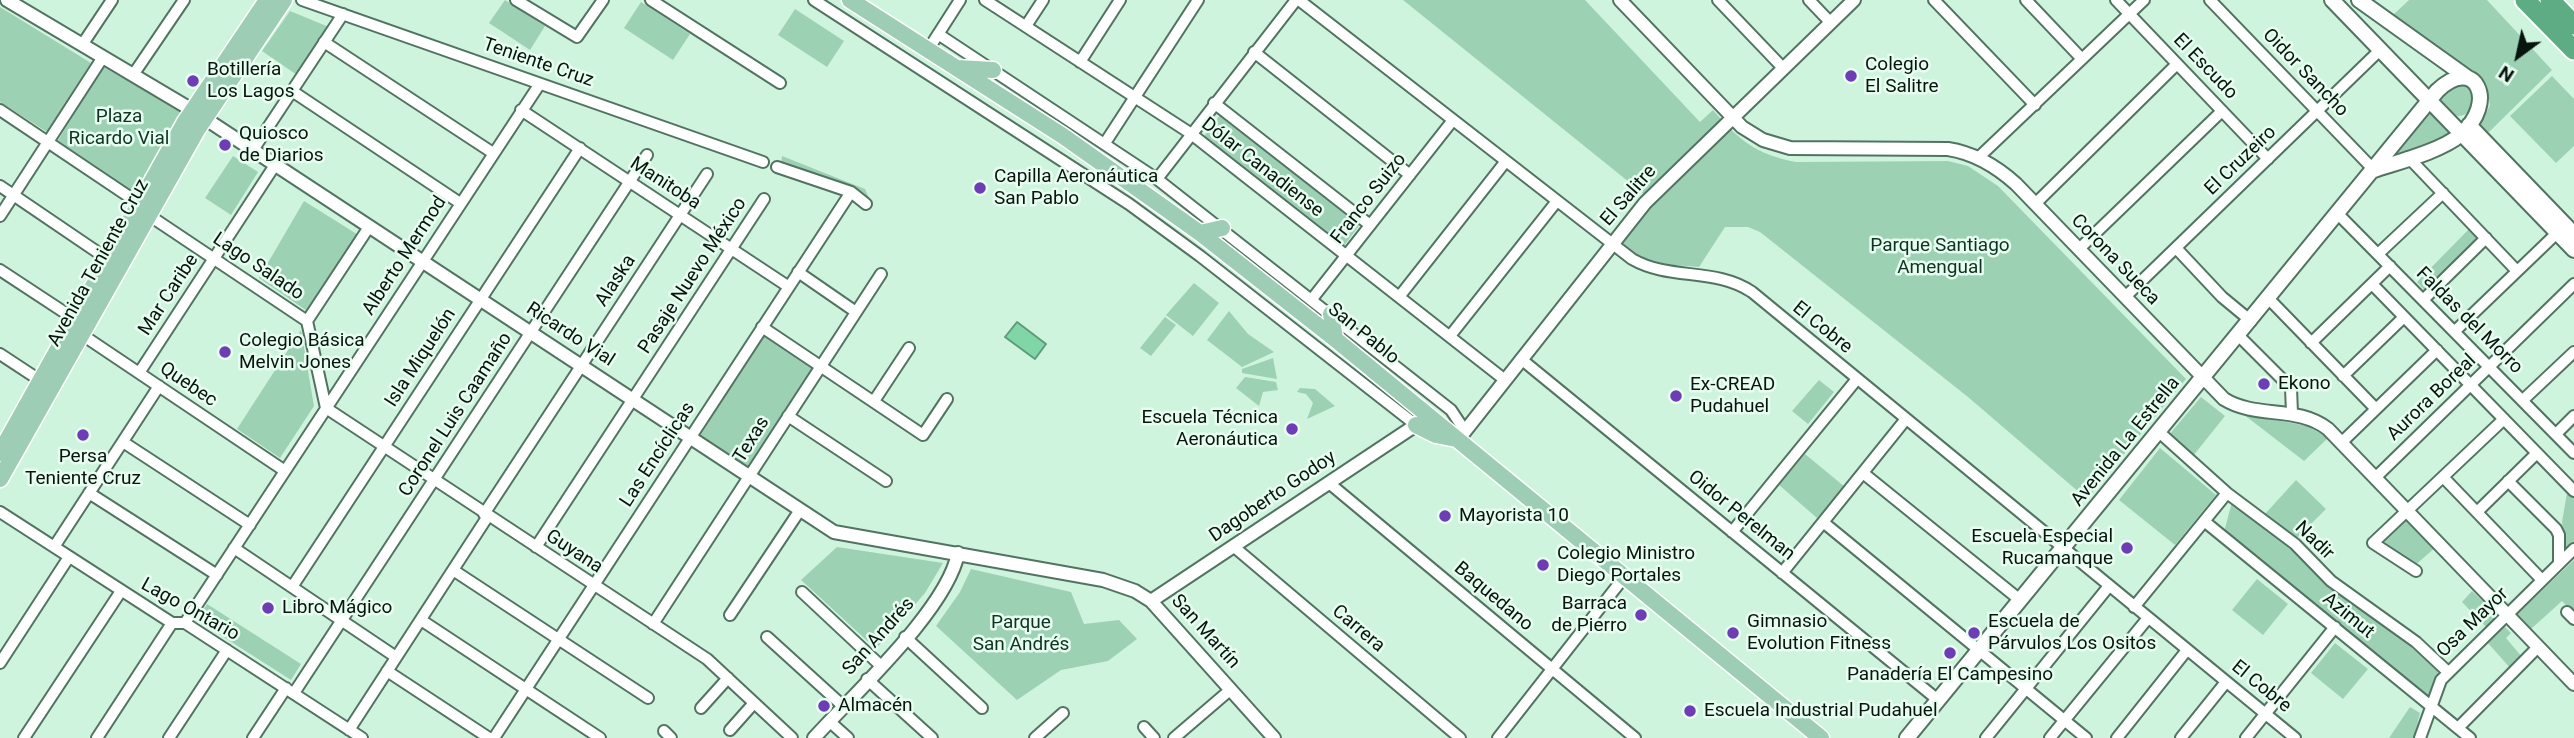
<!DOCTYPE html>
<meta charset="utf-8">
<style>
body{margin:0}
#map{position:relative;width:2574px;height:738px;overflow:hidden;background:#cff4de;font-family:Roboto,sans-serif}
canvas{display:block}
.north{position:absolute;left:2483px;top:21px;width:70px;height:70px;-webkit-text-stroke:5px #e7fdf0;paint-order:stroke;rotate:213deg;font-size:19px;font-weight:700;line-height:28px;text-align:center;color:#08150e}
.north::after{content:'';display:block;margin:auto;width:24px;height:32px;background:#08150e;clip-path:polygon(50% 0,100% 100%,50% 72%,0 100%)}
</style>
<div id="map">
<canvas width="2574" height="738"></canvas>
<div class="north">N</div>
</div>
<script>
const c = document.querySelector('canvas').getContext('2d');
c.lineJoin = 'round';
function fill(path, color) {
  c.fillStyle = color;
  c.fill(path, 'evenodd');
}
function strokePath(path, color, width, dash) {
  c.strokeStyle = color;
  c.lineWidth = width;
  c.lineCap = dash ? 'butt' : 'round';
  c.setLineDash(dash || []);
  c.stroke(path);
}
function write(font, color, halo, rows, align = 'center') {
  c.font = font + ' Roboto,sans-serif';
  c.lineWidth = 5;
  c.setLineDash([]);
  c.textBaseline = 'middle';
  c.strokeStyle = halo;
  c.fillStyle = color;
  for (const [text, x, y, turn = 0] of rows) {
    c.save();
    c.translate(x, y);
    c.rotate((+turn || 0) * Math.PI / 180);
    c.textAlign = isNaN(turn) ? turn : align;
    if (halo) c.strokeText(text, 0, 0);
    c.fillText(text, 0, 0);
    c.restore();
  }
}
fill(new Path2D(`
 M505,0L545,26L530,50L489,23Z
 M1403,0H1585L1700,122L1713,110C1739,140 1755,154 1796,162L1948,161L1968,166L1998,186L2186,379L2087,499L1968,397L1760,232L1748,227H1725L1699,267C1669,264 1643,266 1622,242L1655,203Z
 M2409,0H2487L2552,70L2488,133L2480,126L2490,105L2486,86L2393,15Z
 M641,2L690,34L673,60L624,28Z
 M0,7L91,63L47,132L0,102Z
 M795,9L844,41L827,67L778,35Z
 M290,11L329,27L297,75L262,51Z
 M103,67L183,112L138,196L57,142Z
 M2552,76L2574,99V146L2556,163L2510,116Z
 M2442 100a16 16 0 1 1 32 0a16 16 0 1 1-32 0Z
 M2427,109L2451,135L2396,156L2392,153Z
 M1220,115L1361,223L1343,247L1202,139Z
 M233,156L258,172L231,215L205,198Z
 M782,156L865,189L872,204L865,208L852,192L781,165Z
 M304,201L360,236L310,313L259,278Z
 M2469,229L2479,238L2426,292L2417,282Z
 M1194,283L1219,303L1193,336L1166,315Z
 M1229,311L1248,334L1274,352L1242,367L1207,340Z
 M1165,317L1176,325L1151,356L1140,348Z
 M301,330L314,406L280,458L237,429Z
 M765,333L815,368L750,469L700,436Z
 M1273,358L1277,379L1242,373V369Z
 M1245,377L1276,382L1278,390L1263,392L1259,406L1236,388Z
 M1819,380L1834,392L1808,424L1792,411Z
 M1300,388L1315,389L1335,406L1307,419L1313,403L1306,394L1297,392Z
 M2201,397L2225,416L2193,456L2168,436Z
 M2243,414L2308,426L2328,438L2304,461Z
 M2160,448L2216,495L2175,545L2119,500Z
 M1805,454L1845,487L1817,518L1779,485Z
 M2296,480L2326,509L2296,539L2265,514Z
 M2568,487L2574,493V546L2570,549L2565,546L2562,522Z
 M2232,502L2292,546L2437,669L2439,677L2430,700L2224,532Z
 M2406,517L2436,547L2413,567L2376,544Z
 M837,547L943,563L925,593L876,649L801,580Z
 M2574,560V613L2562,601L2531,629L2517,614Z
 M971,569L1071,592L1084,624L1119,620L1137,639L1108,661L1061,670L1017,700L936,626L960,592Z
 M2257,579L2288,604L2263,635L2232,610Z
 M2472,591L2494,612L2498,609L2503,613L2487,628L2462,602Z
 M207,604L301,664L291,680L197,620Z
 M2504,626L2511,633L2506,638L2522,657L2511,669L2487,642Z
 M2335,643L2368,669L2343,699L2311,673Z
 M2410,707L2420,713L2414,738H2389Z`), '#9cd2b3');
const water = new Path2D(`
 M1017,322L1046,344L1035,359L1005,337Z`);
fill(water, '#81d6a8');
strokePath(water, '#5d9c7a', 2);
const minor = new Path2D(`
 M302,0L763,162
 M516,0L577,37L603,0
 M651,0L780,83
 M814,0L1129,204L1200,256L1416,425
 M985,0L1190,133L1505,380
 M1299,0L1632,259C1670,281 1715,267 1752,292L2295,738
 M1718,0L1783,68
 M1809,0L1830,22
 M1934,0L2035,105
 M2026,0L2082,59
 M2116,0L2268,159
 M2210,0L2374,170
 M1026,26L1043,0
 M938,34L1157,179L1451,410L1465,431
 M324,42L493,153
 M82,45L112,0
 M928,50L960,0
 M1254,52L1410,175
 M1080,62L1120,0
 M133,75L184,0
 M292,91L460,203
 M1214,103L1370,225
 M0,110L140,204
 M521,110L789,287
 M1105,143L1198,0
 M253,150L343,14
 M2408,157L2517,271
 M1978,158L2144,0
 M777,167L851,192L866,204
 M1157,179L1296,0
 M0,186L109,260
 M2035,204L2177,64
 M2338,214L2574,453
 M0,216L103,57
 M150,216L307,321L326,408L707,659L792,738
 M2176,248L2222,297L2251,321
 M2079,249L2222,111
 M2378,254L2443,193
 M0,270L76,320
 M798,272L856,312
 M2372,284L2574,491
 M1399,297L1506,161
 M2125,297L2380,50
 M1312,299L1453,120
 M2269,299L2376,409
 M2423,300L2486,238
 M307,321L369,227
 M762,327L923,435L947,399
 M2455,331L2557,233
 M78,332L285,471
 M1450,336L1557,201
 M2239,336L2291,388L2292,413
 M2311,343L2390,266
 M0,354L41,381
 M1521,359L1938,700
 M139,373L275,165
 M2343,376L2404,317
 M2523,400L2574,352
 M874,401L909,348
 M788,416L886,481
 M2159,432L2227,493L2295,544L2331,581L2416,642L2448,672
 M2556,434L2574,416
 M123,442L250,525
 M2341,443L2437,350
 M1863,473L2020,600
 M2375,478L2574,284
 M2444,478L2542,580
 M2508,481L2556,529L2559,535V563
 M1329,483L1635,738
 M89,493L217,575
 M0,512L172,623H185L362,738
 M2477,512L2537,453
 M484,514L707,174
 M2204,521L2470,738
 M1823,522L2086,738
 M1732,532L1857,379
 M1233,546L1460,738
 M54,547L159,386
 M536,547L764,199
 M234,548L396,657
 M453,570L648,698
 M2416,571L2373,543L2504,419
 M1782,573L1906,419
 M292,587L580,148
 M802,592L880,665
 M2134,607L2227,493
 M2567,612L2574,619
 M730,615L800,510
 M421,620L600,738
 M185,623L539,85
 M653,624L881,274
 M767,637L843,706
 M905,637L982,708
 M0,663L69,557
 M387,671L489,738
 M867,679L932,738
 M294,693L647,155
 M701,708L728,678
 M829,721L848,738
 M1144,727L1154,738
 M2458,728L2538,647
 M349,730L488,516
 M730,730L754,703
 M664,731L671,738
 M24,738L121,591
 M97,738L172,623
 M169,738L227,650
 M253,738L286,688
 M494,738L851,192
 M1035,738L1063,713
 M1174,738L1230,690
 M1498,738L1625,576
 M1986,738L2109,586
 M2050,738L2148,618
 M2117,738L2187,650
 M2181,738L2226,682
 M2246,738L2335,627
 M2420,738L2441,680L2574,549`);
const tertiary = new Path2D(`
 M7,0L192,110L834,532L1103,580L1135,591L1151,601L1274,738
 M1620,0L1742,127L1763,140L1790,148L1948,149C1974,153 1996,166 2016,184L2224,399C2256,419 2297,405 2328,429L2574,684
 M1458,440L1645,203L1854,0
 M1151,601L1416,425
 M814,738C854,694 948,608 958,553`);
const secondary = new Path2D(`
 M2332,0L2574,250
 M2359,0L2468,78
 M2469,125L2574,234
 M1907,738L2437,91C2475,54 2499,102 2460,135C2441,151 2398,162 2374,170`);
const primary = new Path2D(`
 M850,0L1063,136L1200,233L1335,339L1821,738
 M957,68L993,70
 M1200,233L1222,228
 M1331,314L1335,339
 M1416,425L1436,435L1456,439
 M0,453L185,122L267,0
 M0,479L197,130L284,0`);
const motorway = new Path2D(`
 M2525,0L2574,50
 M2550,0L2574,25`);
strokePath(minor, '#527361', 14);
strokePath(tertiary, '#527361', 16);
strokePath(secondary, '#527361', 18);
strokePath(primary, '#fff', 19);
strokePath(motorway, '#fff', 23);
strokePath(minor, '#fff', 10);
strokePath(tertiary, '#fff', 12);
strokePath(secondary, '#fff', 14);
strokePath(primary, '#9ecdb5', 16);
strokePath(motorway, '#5eac83', 19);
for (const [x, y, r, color] of [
 [1851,76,7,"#6c3db5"],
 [193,81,7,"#6c3db5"],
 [225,145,7,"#6c3db5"],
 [980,188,7,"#6c3db5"],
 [225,352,7,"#6c3db5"],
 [2264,384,7,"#6c3db5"],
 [1676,396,7,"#6c3db5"],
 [1292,429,7,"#6c3db5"],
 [83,435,7,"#6c3db5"],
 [1445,516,7,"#6c3db5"],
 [2127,548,7,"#6c3db5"],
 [1543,565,7,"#6c3db5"],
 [268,608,7,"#6c3db5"],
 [1641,615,7,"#6c3db5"],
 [1733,633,7,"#6c3db5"],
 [1974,633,7,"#6c3db5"],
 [1950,653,7,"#6c3db5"],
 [824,706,7,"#6c3db5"],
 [1690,711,7,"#6c3db5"]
]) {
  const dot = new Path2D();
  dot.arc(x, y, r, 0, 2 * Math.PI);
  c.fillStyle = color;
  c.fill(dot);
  strokePath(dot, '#e7fdf0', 2.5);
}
write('19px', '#08150e', '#e7fdf0', [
 ["Teniente Cruz",538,63,19],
 ["El Escudo",2205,67,46],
 ["Oidor Sancho",2305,73,46],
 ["El Cruzeiro",2241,161,-44],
 ["Dólar Canadiense",1262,168,38],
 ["Manitoba",665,184,33],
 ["El Salitre",1629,196,-49],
 ["Franco Suizo",1369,199,-52],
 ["Alberto Mermod",405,256,-57],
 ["Corona Sueca",2115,260,46],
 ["Avenida Teniente Cruz",99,263,-61],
 ["Lago Salado",258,267,34],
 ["Pasaje Nuevo México",693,276,-57],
 ["Alaska",616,281,-57],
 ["Mar Caribe",169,295,-57],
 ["Faldas del Morro",2469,321,45],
 ["El Cobre",1822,328,39],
 ["San Pablo",1363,334,39],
 ["Ricardo Vial",570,335,33],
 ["Isla Miquelón",421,358,-57],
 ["Quebec",188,385,34],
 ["Aurora Boreal",2432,398,-44],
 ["Coronel Luis Caamaño",456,415,-57],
 ["Texas",752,440,-58],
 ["Avenida La Estrella",2126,442,-51],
 ["Las Encíclicas",658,455,-57],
 ["Dagoberto Godoy",1273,497,-34],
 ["Oidor Perelman",1741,516,39],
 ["Nadir",2314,541,44],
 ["Guyana",574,552,33],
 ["Baquedano",1493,597,40],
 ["Lago Ontario",190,610,29],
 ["Azimut",2348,616,39],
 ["Osa Mayor",2473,623,-44],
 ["Carrera",1358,629,40],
 ["San Martín",1205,632,48],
 ["San Andrés",879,637,-48],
 ["El Cobre",2261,687,39]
]);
write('19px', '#08150e', '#e7fdf0', [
 ["Colegio",1865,65],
 ["El Salitre",1865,87],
 ["Botillería",207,70],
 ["Los Lagos",207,92],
 ["Quiosco",239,134],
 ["de Diarios",239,156],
 ["Capilla Aeronáutica",994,177],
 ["San Pablo",994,199],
 ["Colegio Básica",239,341],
 ["Melvin Jones",239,363],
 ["Ekono",2278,384],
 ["Ex-CREAD",1690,385],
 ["Pudahuel",1690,407],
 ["Escuela Técnica",1278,418,"right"],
 ["Aeronáutica",1278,440,"right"],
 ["Persa",83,457,"center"],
 ["Teniente Cruz",83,479,"center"],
 ["Mayorista 10",1459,516],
 ["Escuela Especial",2113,537,"right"],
 ["Rucamanque",2113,559,"right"],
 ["Colegio Ministro",1557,554],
 ["Diego Portales",1557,576],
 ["Barraca",1627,604,"right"],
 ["de Pierro",1627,626,"right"],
 ["Libro Mágico",282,608],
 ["Gimnasio",1747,622],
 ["Evolution Fitness",1747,644],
 ["Escuela de",1988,622],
 ["Párvulos Los Ositos",1988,644],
 ["Panadería El Campesino",1950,675,"center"],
 ["Almacén",838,706],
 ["Escuela Industrial Pudahuel",1704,711]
], 'left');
write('19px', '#0d3322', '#e7fdf0', [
 ["Plaza",119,117],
 ["Ricardo Vial",119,139],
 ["Parque Santiago",1940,246],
 ["Amengual",1940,268],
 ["Parque",1021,623],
 ["San Andrés",1021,645]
]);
</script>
